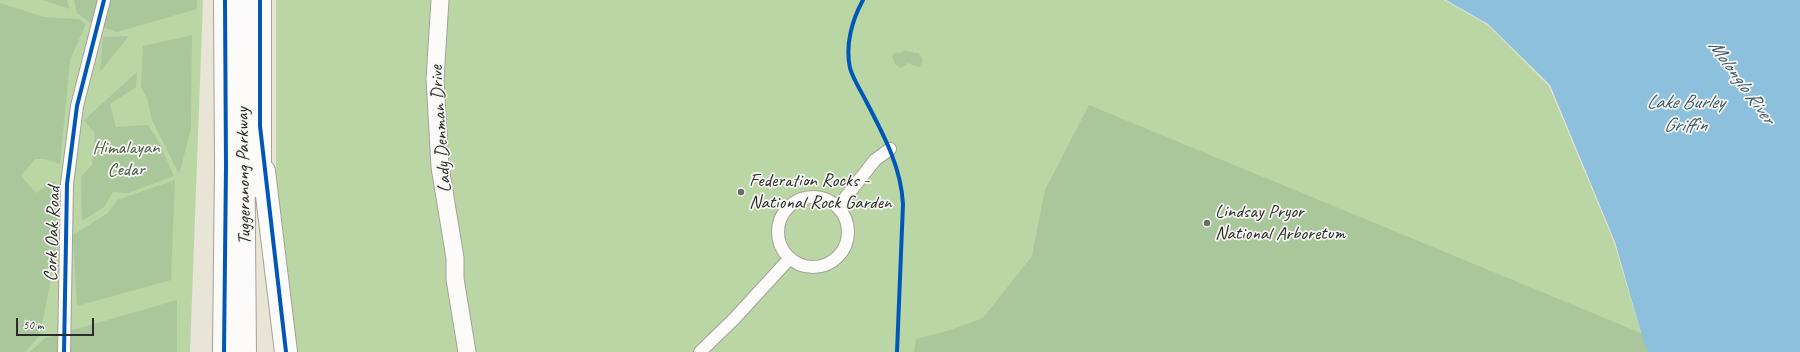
<!DOCTYPE html>
<style>
body{margin:0}
#map{position:relative;width:1800px;height:352px;overflow:hidden;background:#e8e4d6;font-family:Caveat,sans-serif}
canvas{display:block}
.scale{position:absolute;left:16px;top:318px;width:78px;height:18px;box-sizing:border-box;border:2px solid #2b2b2b;border-top:0;padding-left:5px;font-size:12px;line-height:14px;white-space:nowrap;color:#2b2b2b;-webkit-text-stroke:3px #f6f6f2;paint-order:stroke}
</style>
<div id="map">
<canvas width="1800" height="352"></canvas>
<div class="scale">50 m</div>
</div>
<script>
const c = document.querySelector('canvas').getContext('2d');
c.lineJoin = 'round';
function fill(path, color) {
  c.fillStyle = color;
  c.fill(path, 'evenodd');
}
function strokePath(path, color, width, dash) {
  c.strokeStyle = color;
  c.lineWidth = width;
  c.lineCap = dash ? 'butt' : 'round';
  c.setLineDash(dash || []);
  c.stroke(path);
}
function write(font, color, halo, rows, align = 'center') {
  c.font = font + ' Caveat,sans-serif';
  c.lineWidth = 3.5;
  c.setLineDash([]);
  c.textBaseline = 'middle';
  c.strokeStyle = halo;
  c.fillStyle = color;
  for (const [text, x, y, turn = 0] of rows) {
    c.save();
    c.translate(x, y);
    c.rotate((+turn || 0) * Math.PI / 180);
    c.textAlign = isNaN(turn) ? turn : align;
    if (halo) c.strokeText(text, 0, 0);
    c.fillText(text, 0, 0);
    c.restore();
  }
}
fill(new Path2D(`
 M0,0H203L190,352H0Z
 M276,0H1444L1488,25L1549,86L1614,242L1644,343L1648,352H276Z`), '#bad6a5');
fill(new Path2D(`
 M42,0H67L70,9Z
 M74,0H197V9L117,32L91,23L77,13Z
 M0,3L44,17L79,19L86,24L70,60L60,164L45,159H35L21,176L36,193L55,181L58,237L50,283L40,335L25,352H0Z
 M192,35L191,129L179,174L152,120L148,101L141,87L143,46Z
 M129,36L100,72L103,37Z
 M905,50L914,53H918L922,57L923,62L919,67L908,63L901,68L895,64L892,56L896,52L901,53Z
 M137,72L136,87L110,104L116,127L148,125L159,142L174,176L128,193L113,192L104,207L82,221L81,177L92,165L95,133L84,120Z
 M1089,105L1658,340L1663,352H914L916,339L947,331L983,318L1032,256L1045,190Z
 M175,180L171,280L77,306L73,235L108,213L117,200Z
 M177,300V352H30L45,338Z`), '#aac79c');
fill(new Path2D(`
 M1446,0H1800V352H1649L1644,343L1615,242L1550,85L1488,24Z`), '#8cc0dc');
const street = new Path2D(`
 M778 232a35 35 0 1 1 70 0a35 35 0 1 1-70 0Z
 M838,207L875,160L890,149
 M64,352L67,184L77,106L104,0
 M700,352L734,319L790,258`);
const secondary = new Path2D(`
 M440,0L435,79L440,167L455,258V279L467,352`);
const highway = new Path2D(`
 M242,0L245,352
 M260,0V187
 M264,171L286,352
 M224,352L226,166L225,0`);
strokePath(street, '#a4a19a', 14);
strokePath(secondary, '#a4a19a', 19);
strokePath(highway, '#a4a19a', 24);
strokePath(street, '#fcfbf9', 12);
strokePath(secondary, '#fcfbf9', 17);
strokePath(highway, '#fcfbf9', 22);
strokePath(new Path2D(`
 M260,0V126L286,352
 M863,0C852,20 845,45 850,68C853,79 861,91 866,101C883,134 901,166 903,204L897,352
 M64,352L67,184L77,106L104,0
 M224,352L226,166L225,0`), '#0057b8', 4);
for (const [x, y, r, color] of [
 [741,192,4,"#6d6c67"],
 [1207,223,4,"#6d6c67"]
]) {
  const dot = new Path2D();
  dot.arc(x, y, r, 0, 2 * Math.PI);
  c.fillStyle = color;
  c.fill(dot);
  strokePath(dot, '#f6f6f2', 1.5);
}
write('19px', '#2b2b2b', '#f6f6f2', [
 ["Lady Denman Drive",441,129,-94],
 ["Tuggeranong Parkway",244,176,-91],
 ["Cork Oak Road",53,234,-88]
]);
write('19px', '#4a5b44', '#f6f6f2', [
 ["Himalayan",126,148],
 ["Cedar",126,170]
]);
write('19px', '#2b2b2b', '#f6f6f2', [
 ["Federation Rocks -",749,181],
 ["National Rock Garden",749,203],
 ["Lindsay Pryor",1215,212],
 ["National Arboretum",1215,234]
], 'left');
write('italic 20px', '#3f5a6a', '#f6f6f2', [
 ["Molonglo River",1741,82,54],
 ["Lake Burley",1685,103],
 ["Griffin",1685,126]
]);
</script>
